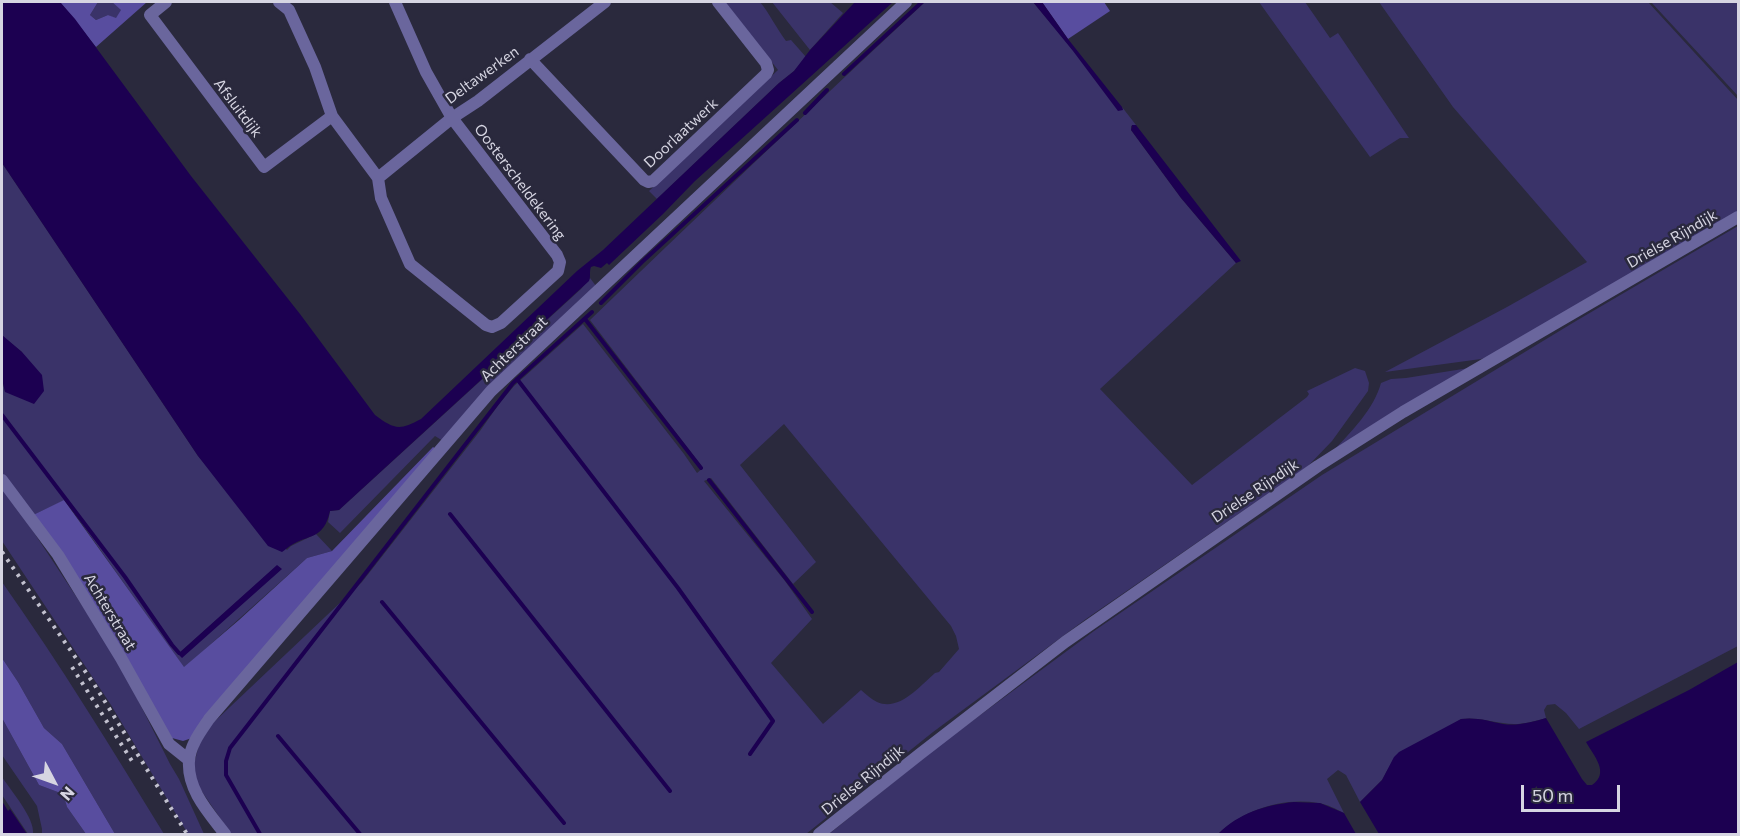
<!DOCTYPE html>
<style>
body{margin:0}
#map{position:relative;width:1740px;height:836px;overflow:hidden;background:#2a293d;font-family:Commissioner,sans-serif}
canvas{display:block}
.frame{position:absolute;inset:0;border:3px solid #d6d5e2;pointer-events:none}
.north{position:absolute;left:24px;top:752px;width:60px;height:60px;-webkit-text-stroke:4px #2a293d;paint-order:stroke;rotate:131deg;font-size:16px;font-weight:700;line-height:24px;text-align:center;color:#d6d5e2}
.north::after{content:'';display:block;margin:auto;width:21px;height:27px;background:#d6d5e2;clip-path:polygon(50% 0,100% 100%,50% 72%,0 100%)}
.scale{position:absolute;left:1521px;top:785px;width:99px;height:27px;box-sizing:border-box;border:3px solid #d6d5e2;border-top:0;padding-left:8px;font-size:18px;line-height:21px;white-space:nowrap;color:#d6d5e2;-webkit-text-stroke:4px #2a293d;paint-order:stroke}
</style>
<div id="map">
<canvas width="1740" height="836"></canvas>
<div class="frame"></div>
<div class="north">N</div>
<div class="scale">50 m</div>
</div>
<script>
const c = document.querySelector('canvas').getContext('2d');
c.lineJoin = 'round';
function fill(path, color) {
  c.fillStyle = color;
  c.fill(path, 'evenodd');
}
function strokePath(path, color, width, dash) {
  c.strokeStyle = color;
  c.lineWidth = width;
  c.lineCap = dash ? 'butt' : 'round';
  c.setLineDash(dash || []);
  c.stroke(path);
}
function write(font, color, halo, rows, align = 'center') {
  c.font = font + ' Commissioner,sans-serif';
  c.lineWidth = 5;
  c.setLineDash([]);
  c.textBaseline = 'middle';
  c.strokeStyle = halo;
  c.fillStyle = color;
  for (const [text, x, y, turn = 0] of rows) {
    c.save();
    c.translate(x, y);
    c.rotate((+turn || 0) * Math.PI / 180);
    c.textAlign = isNaN(turn) ? turn : align;
    if (halo) c.strokeText(text, 0, 0);
    c.fillText(text, 0, 0);
    c.restore();
  }
}
fill(new Path2D(`
 M98,2H112L122,10L116,19L108,15L96,20L90,15Z
 M725,2H760C770,14 776,28 786,41L791,40L806,57L794,71L779,83L657,199L649,191L778,70Z
 M772,2H830L843,13L810,50Z
 M925,2H1033L1123,110L1122,107L1136,125L1131,126V130L1181,198L1236,263L1100,389L1192,485L1307,397L1309,394L1307,391L1355,368L1365,371L1369,383L1368,391L1332,441L1308,466L1086,619L933,732L806,834H231L194,780L193,768L199,745L212,724L362,582L480,431L499,404L514,386L583,324L684,454L697,473L703,468L590,320C701,213 812,107 925,2ZM784,424L951,626L956,636L959,649L939,672L935,673C920,686 899,712 877,702C871,699 866,694 861,690L823,724L771,663L812,619L785,581L704,481L711,478L793,584L816,562L740,465Z
 M1259,2H1305L1330,38L1338,33L1409,138H1400L1370,157Z
 M1379,2H1648L1738,100V211L1490,356L1481,359L1385,372L1507,307L1587,262L1453,107Z
 M1651,2H1738V96Z
 M2,163L198,456L287,550L291,546L316,534L332,551L307,558L184,668L65,500L31,516L2,476V379L5,392L22,352L2,336ZM277,566L281,569L178,655V654Z
 M1738,226V646L1579,729L1566,713L1555,704L1547,705L1544,710L1546,718C1532,722 1518,726 1503,723C1489,721 1476,717 1461,719L1388,769L1382,780L1360,802L1346,775L1338,770L1327,779L1344,813C1336,809 1327,804 1318,803C1282,797 1244,810 1218,834H829L941,744L1094,631L1322,475L1576,321Z
 M590,278L596,286L443,441L435,436L340,533L328,522L330,511L339,510L581,289Z
 M1469,368L1333,451C1351,432 1374,409 1381,383L1391,379L1406,378Z
 M2,488L27,522L118,660L170,764L179,779L204,834H188L111,705L2,541Z
 M2,582C60,664 112,749 164,834H115L62,744L44,728L18,682L2,658Z
 M2,718L39,785L63,794L67,807L86,834H42V829L37,806L2,755Z
 M2,777C11,791 35,818 33,834H28L2,795Z`), '#3a3369');
fill(new Path2D(`
 M60,2H98L90,15L96,20L108,15L116,18L121,10L112,2H147L96,47Z
 M1042,2H1104L1110,11L1068,39Z
 M433,447L436,449L192,738L183,741L172,738L31,516L64,500L184,667L239,620L307,558L332,551Z
 M2,658L18,682L44,728L62,744L115,834H86L67,807L63,794L39,785L2,718Z`), '#584d9f');
fill(new Path2D(`
 M2,2H60L75,19L191,176L300,314L375,415C394,429 399,431 421,419L577,271L603,250L779,83L794,71L810,50L855,2H893L695,181L663,214L609,265L607,263L601,268L594,266L591,267C589,272 591,276 589,281L339,510L330,511C324,540 308,534 290,546C287,548 285,550 282,552L268,546L198,456L2,163Z
 M1033,2H1042L1068,39L1122,107L1123,110L1118,111L1073,51Z
 M1132,125H1136L1241,261L1236,263L1181,198L1131,130Z
 M2,335L22,352L42,375L44,391L34,404L5,392L2,379Z
 M277,565L282,569L182,658L178,654Z
 M1738,662V834H1379L1360,802L1382,780L1394,757L1399,752L1461,719C1476,717 1489,721 1503,724C1518,726 1532,722 1546,718L1582,779L1587,785H1592C1610,773 1594,756 1586,742L1689,690Z
 M2,801L8,811L10,809L27,834H2Z
 M1294,802L1320,803L1344,813L1356,834H1218C1239,813 1265,805 1294,802Z`), '#1c0051');
strokePath(new Path2D(`
 M844,74L922,2
 M805,113L827,90
 M601,303L642,262L797,120
 M585,319L701,468
 M517,379L678,588L773,721L750,754
 M2,415L125,577L172,645L179,653
 M709,480L812,612
 M450,514L670,791
 M382,602L564,823
 M278,736L360,834
 M260,834L226,775V761L230,748L513,383L592,312`), '#1c0051', 4);
strokePath(new Path2D(`
 M166,2L150,15L264,167L332,116
 M279,2L289,10L315,67L332,116L378,178L381,198L410,264L486,325L492,327L501,323L558,271L560,262L557,255L452,118L378,178
 M395,2L426,72L452,118L478,101L605,2
 M530,59L644,180L648,182L653,181L766,74L768,70L766,63L718,2
 M2,480L58,555L121,658L169,744L189,760
 M225,834C209,813 187,790 189,761C190,745 201,731 209,719L491,391L906,2`), '#6a669d', 12);
strokePath(new Path2D(`
 M819,834L920,754L1065,642L1318,466L1403,412L1738,217`), '#6a669d', 12);
strokePath(new Path2D(`
 M2,552L94,684L187,834
 M72,667L132,761`), '#c2c1cf', 4, [3, 6]);
write('15px', '#d6d5e2', '#2a293d', [
 ["Deltawerken",482,75,-36],
 ["Afsluitdijk",238,108,53],
 ["Doorlaatwerk",681,133,-43],
 ["Oosterscheldekering",520,182,53],
 ["Drielse Rijndijk",1672,239,-30],
 ["Achterstraat",514,349,-44],
 ["Drielse Rijndijk",1255,491,-34],
 ["Achterstraat",110,612,59],
 ["Drielse Rijndijk",863,780,-39]
]);
</script>
